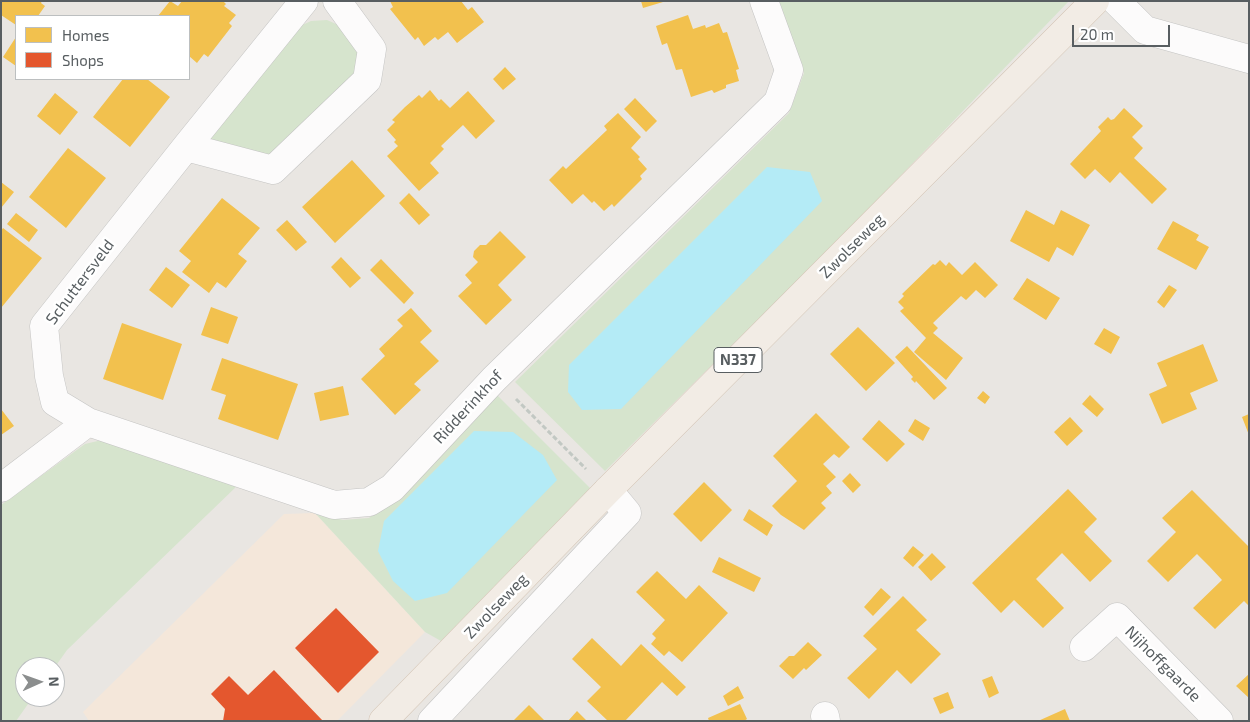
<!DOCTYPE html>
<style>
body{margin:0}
#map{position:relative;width:1250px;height:722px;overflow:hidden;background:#e9e6e2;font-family:"Exo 2",sans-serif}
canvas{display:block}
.frame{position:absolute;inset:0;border:2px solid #585e61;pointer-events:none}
.legend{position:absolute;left:15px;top:15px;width:175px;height:65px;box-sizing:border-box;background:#fff;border:1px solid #bcbfc0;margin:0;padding:6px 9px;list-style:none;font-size:15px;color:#585e61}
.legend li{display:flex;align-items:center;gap:10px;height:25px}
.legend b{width:25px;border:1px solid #bcbfc0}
.north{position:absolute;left:15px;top:657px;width:50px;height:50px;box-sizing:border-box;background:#fff;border:1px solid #bcbfc0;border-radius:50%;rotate:88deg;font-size:14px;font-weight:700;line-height:20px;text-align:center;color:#585e61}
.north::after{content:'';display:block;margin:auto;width:18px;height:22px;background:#8b8e8e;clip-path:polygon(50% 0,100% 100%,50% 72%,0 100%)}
.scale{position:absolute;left:1072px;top:25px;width:98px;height:22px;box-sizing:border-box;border:2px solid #585e61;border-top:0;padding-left:6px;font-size:15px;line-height:18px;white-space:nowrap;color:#585e61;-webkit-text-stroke:4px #fff;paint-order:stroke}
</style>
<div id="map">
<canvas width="1250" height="722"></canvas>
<div class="frame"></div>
<ul class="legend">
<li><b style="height:14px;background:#f2c14e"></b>Homes</li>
<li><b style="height:14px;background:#e4572e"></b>Shops</li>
</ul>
<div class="north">N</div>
<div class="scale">20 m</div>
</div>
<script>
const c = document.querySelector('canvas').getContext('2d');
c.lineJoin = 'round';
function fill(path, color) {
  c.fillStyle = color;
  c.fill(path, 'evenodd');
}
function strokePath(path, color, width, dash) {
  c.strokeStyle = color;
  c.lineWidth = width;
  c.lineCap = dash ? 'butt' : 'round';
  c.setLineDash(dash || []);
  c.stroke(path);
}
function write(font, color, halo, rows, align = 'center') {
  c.font = font + ' "Exo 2",sans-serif';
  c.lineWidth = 5;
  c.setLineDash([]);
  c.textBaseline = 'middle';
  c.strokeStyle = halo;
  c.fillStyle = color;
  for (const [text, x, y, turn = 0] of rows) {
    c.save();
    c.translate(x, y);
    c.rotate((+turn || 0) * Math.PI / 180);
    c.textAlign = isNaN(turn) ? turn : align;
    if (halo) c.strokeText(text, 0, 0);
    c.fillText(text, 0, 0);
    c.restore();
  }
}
fill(new Path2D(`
 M315,513L425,632L337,721H89L83,712L284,514Z`), '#f4e7da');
fill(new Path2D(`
 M779,1H1069L855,223L605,471L515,382L789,113L804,73Z
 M327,20C356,32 361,45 355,75L276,153L262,155L208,140L292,30L311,21Z
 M497,395L590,488L441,641L425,632L315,513L343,520L369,518Z
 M102,440L237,486L67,650L55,667H25V697H33L16,721H1V505L85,444Z`), '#d6e4cd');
fill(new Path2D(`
 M767,167L810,172L822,201L621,409L582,410L568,392L569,365Z
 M474,431L513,432L543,455L557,480L447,593L415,601L393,581L378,551L384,521Z`), '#b4ebf6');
fill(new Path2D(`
 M1,1H42L41,3L45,6L38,16H16V25L1,15Z
 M170,1L178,6L182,1H223L226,4L224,6L236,15L229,23L232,26L208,57L204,54L197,63L189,56V16H158Z
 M390,1H461L468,10L472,7L484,22L457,43L448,32L438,40L435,37L424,46L418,37L415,40L390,9L393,7Z
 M641,1H663V2L643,8Z
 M688,15L693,29L705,25L706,28L719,23L723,33L727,32L739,69L736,70L739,81L726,85V88L714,93L712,90L691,97L682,69L676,70L667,43L662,45L656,26Z
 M16,37V66L3,57Z
 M505,67L516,79L503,90L493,79Z
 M123,79H147L170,97L130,147L93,117Z
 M430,90L439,101L441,99L450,108L468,91L495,121L476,139L463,125L441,146L444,149L430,163L439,173L419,191L387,156L398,146L394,142L396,140L387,130L395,122L392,120L405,107L419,95L422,98Z
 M55,93L78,112L60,135L37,116Z
 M635,98L657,121L646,132L624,109Z
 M1124,108L1143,126L1132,137L1143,148L1134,158L1167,189L1152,204L1120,172L1110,183L1095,169L1085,179L1070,164L1101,131L1098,127L1108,117L1111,120L1114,119Z
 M618,113L641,137L631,148L640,157L638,159L647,169L640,176L642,179L614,207L612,204L604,211L594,201L592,203L583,194L572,204L549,180L563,166L566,169L607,130L604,126Z
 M68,148L106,178L66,228L29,197Z
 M352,160L385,196L335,243L302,207Z
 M1,182L14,192L1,208Z
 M409,193L430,215L419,225L399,203Z
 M222,198L260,228L238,254L247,261L226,288L217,282L209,293L182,272L191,261L179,251Z
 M1026,210L1054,225L1061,210L1090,225L1073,256L1057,247L1049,262L1010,241Z
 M16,213L38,230L29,242L7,224Z
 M287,220L307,242L296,251L276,230Z
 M1173,221L1199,235L1196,240L1209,247L1196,270L1157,249Z
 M3,228L42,258L1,308V231Z
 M500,231L526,257L498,285L512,300L486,325L458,296L472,283L465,275L478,262L473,257L474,251L480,245H486Z
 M341,257L361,278L350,288L331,267Z
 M381,259L414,293L404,304L370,270Z
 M940,260L946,266L949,262L962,275L975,262L998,285L985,298L976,290L966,300L961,296L933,323L938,328L933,333L963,358L946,380L914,352L926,338L900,311L904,308L898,302L904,296L902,294L933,264L935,265Z
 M166,267L190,285L172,308L149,290Z
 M1027,278L1060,298L1046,320L1013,299Z
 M1169,285L1177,290L1164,308L1157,302Z
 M211,307L238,317L228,344L201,335Z
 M411,308L432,331L420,342L439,361L414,384L421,390L395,415L361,379L385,356L379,349L403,326L397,320Z
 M122,323L182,344L163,400L103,379Z
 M858,327L895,363L866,391L830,354Z
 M1104,328L1120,337L1111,354L1094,344Z
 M1203,344L1218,381L1190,393L1197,409L1162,424L1149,394L1167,386L1157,363Z
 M907,346L947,388L934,400L916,381L915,383L911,379L913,377L895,357Z
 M222,358L298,384L278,440L218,419L226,395L211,390Z
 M343,386L349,415L320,421L314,393Z
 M983,391L990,397L985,404L977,398Z
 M1090,395L1104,409L1097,417L1082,404Z
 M1,409L14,426L1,435Z
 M816,413L850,447L839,458L834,454L823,464L836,477L826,486L832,493L821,503L826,508L804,530L781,515L772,506L797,481L773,456Z
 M1249,414V435L1242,417Z
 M1070,417L1083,431L1067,446L1054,432Z
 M915,419L930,428L923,441L908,431Z
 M879,420L905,444L887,462L862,439Z
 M850,473L861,485L853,493L842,481Z
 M704,482L732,510L701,542L673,514Z
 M1068,489L1097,519L1084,532L1112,561L1090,582L1062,553L1036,579L1064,608L1043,628L1014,600L1001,613L972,583Z
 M1192,490L1249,547V606L1244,601L1215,629L1193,608L1222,580L1209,566L1197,554L1168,582L1147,561L1176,532L1162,518Z
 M749,509L773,525L767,536L743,520Z
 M913,546L924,555L913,567L903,558Z
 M932,553L946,567L931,581L918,567Z
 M719,557L761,578L754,592L712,572Z
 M657,571L686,599L699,585L728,613L682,662L669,651L664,656L651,644L656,638L652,634L665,620L636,592Z
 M881,588L891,597L873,616L864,607Z
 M903,596L927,620L916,630L941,654L911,684L897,670L869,699L847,678L877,649L863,636Z
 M592,638L621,666L641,644L686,687L677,696L662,682L625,721H608L587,701L601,687L572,659Z
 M808,642L822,655L806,670L804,668L793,679L779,666L789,656H794Z
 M1249,674V698L1236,686Z
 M992,676L999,693L989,698L982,680Z
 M738,686L744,698L728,706L723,696Z
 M948,692L954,708L940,714L933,698Z
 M740,704L747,719L744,721H709L708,718Z
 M529,705L545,721H513Z
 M1065,709L1070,721H1038Z
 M577,711L587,721H568Z`), '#f2c14e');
fill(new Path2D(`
 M336,608L379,652L338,693L295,648Z
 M274,670L323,721H223L225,709L211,694L229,676L248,695Z`), '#e4572e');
const street = new Path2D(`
 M1116,1L1145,30L1249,59
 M186,147L273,170L367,80L372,49L337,1
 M88,422L55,402L49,376L44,326L186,147L304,1
 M1,488L88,422L334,505L369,502L392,488L494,379L778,102L789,70L764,1
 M1084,647L1117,617L1219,721
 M825,716L826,721
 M432,721L627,513L608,490`);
const primary = new Path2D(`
 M383,721L608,490L1095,1`);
strokePath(street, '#c4c4c3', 29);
strokePath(primary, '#d1c0b0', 29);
strokePath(new Path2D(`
 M516,399L586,469`), '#c2c8c3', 3, [5, 2.5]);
strokePath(street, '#fcfbfb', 28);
strokePath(primary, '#f2ece5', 28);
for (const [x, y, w] of [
 [738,360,48]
]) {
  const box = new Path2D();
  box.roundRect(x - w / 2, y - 12.5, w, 25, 4);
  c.fillStyle = '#fff';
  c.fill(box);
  strokePath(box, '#585e61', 1);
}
write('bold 15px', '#585e61', null, [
 ["N337",738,360]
]);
write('16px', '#585e61', '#fff', [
 ["Zwolseweg",852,246,-45],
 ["Schuttersveld",80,282,-53],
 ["Ridderinkhof",468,407,-47],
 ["Zwolseweg",496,606,-46],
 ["Nijhoffgaarde",1163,664,45]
]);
</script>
